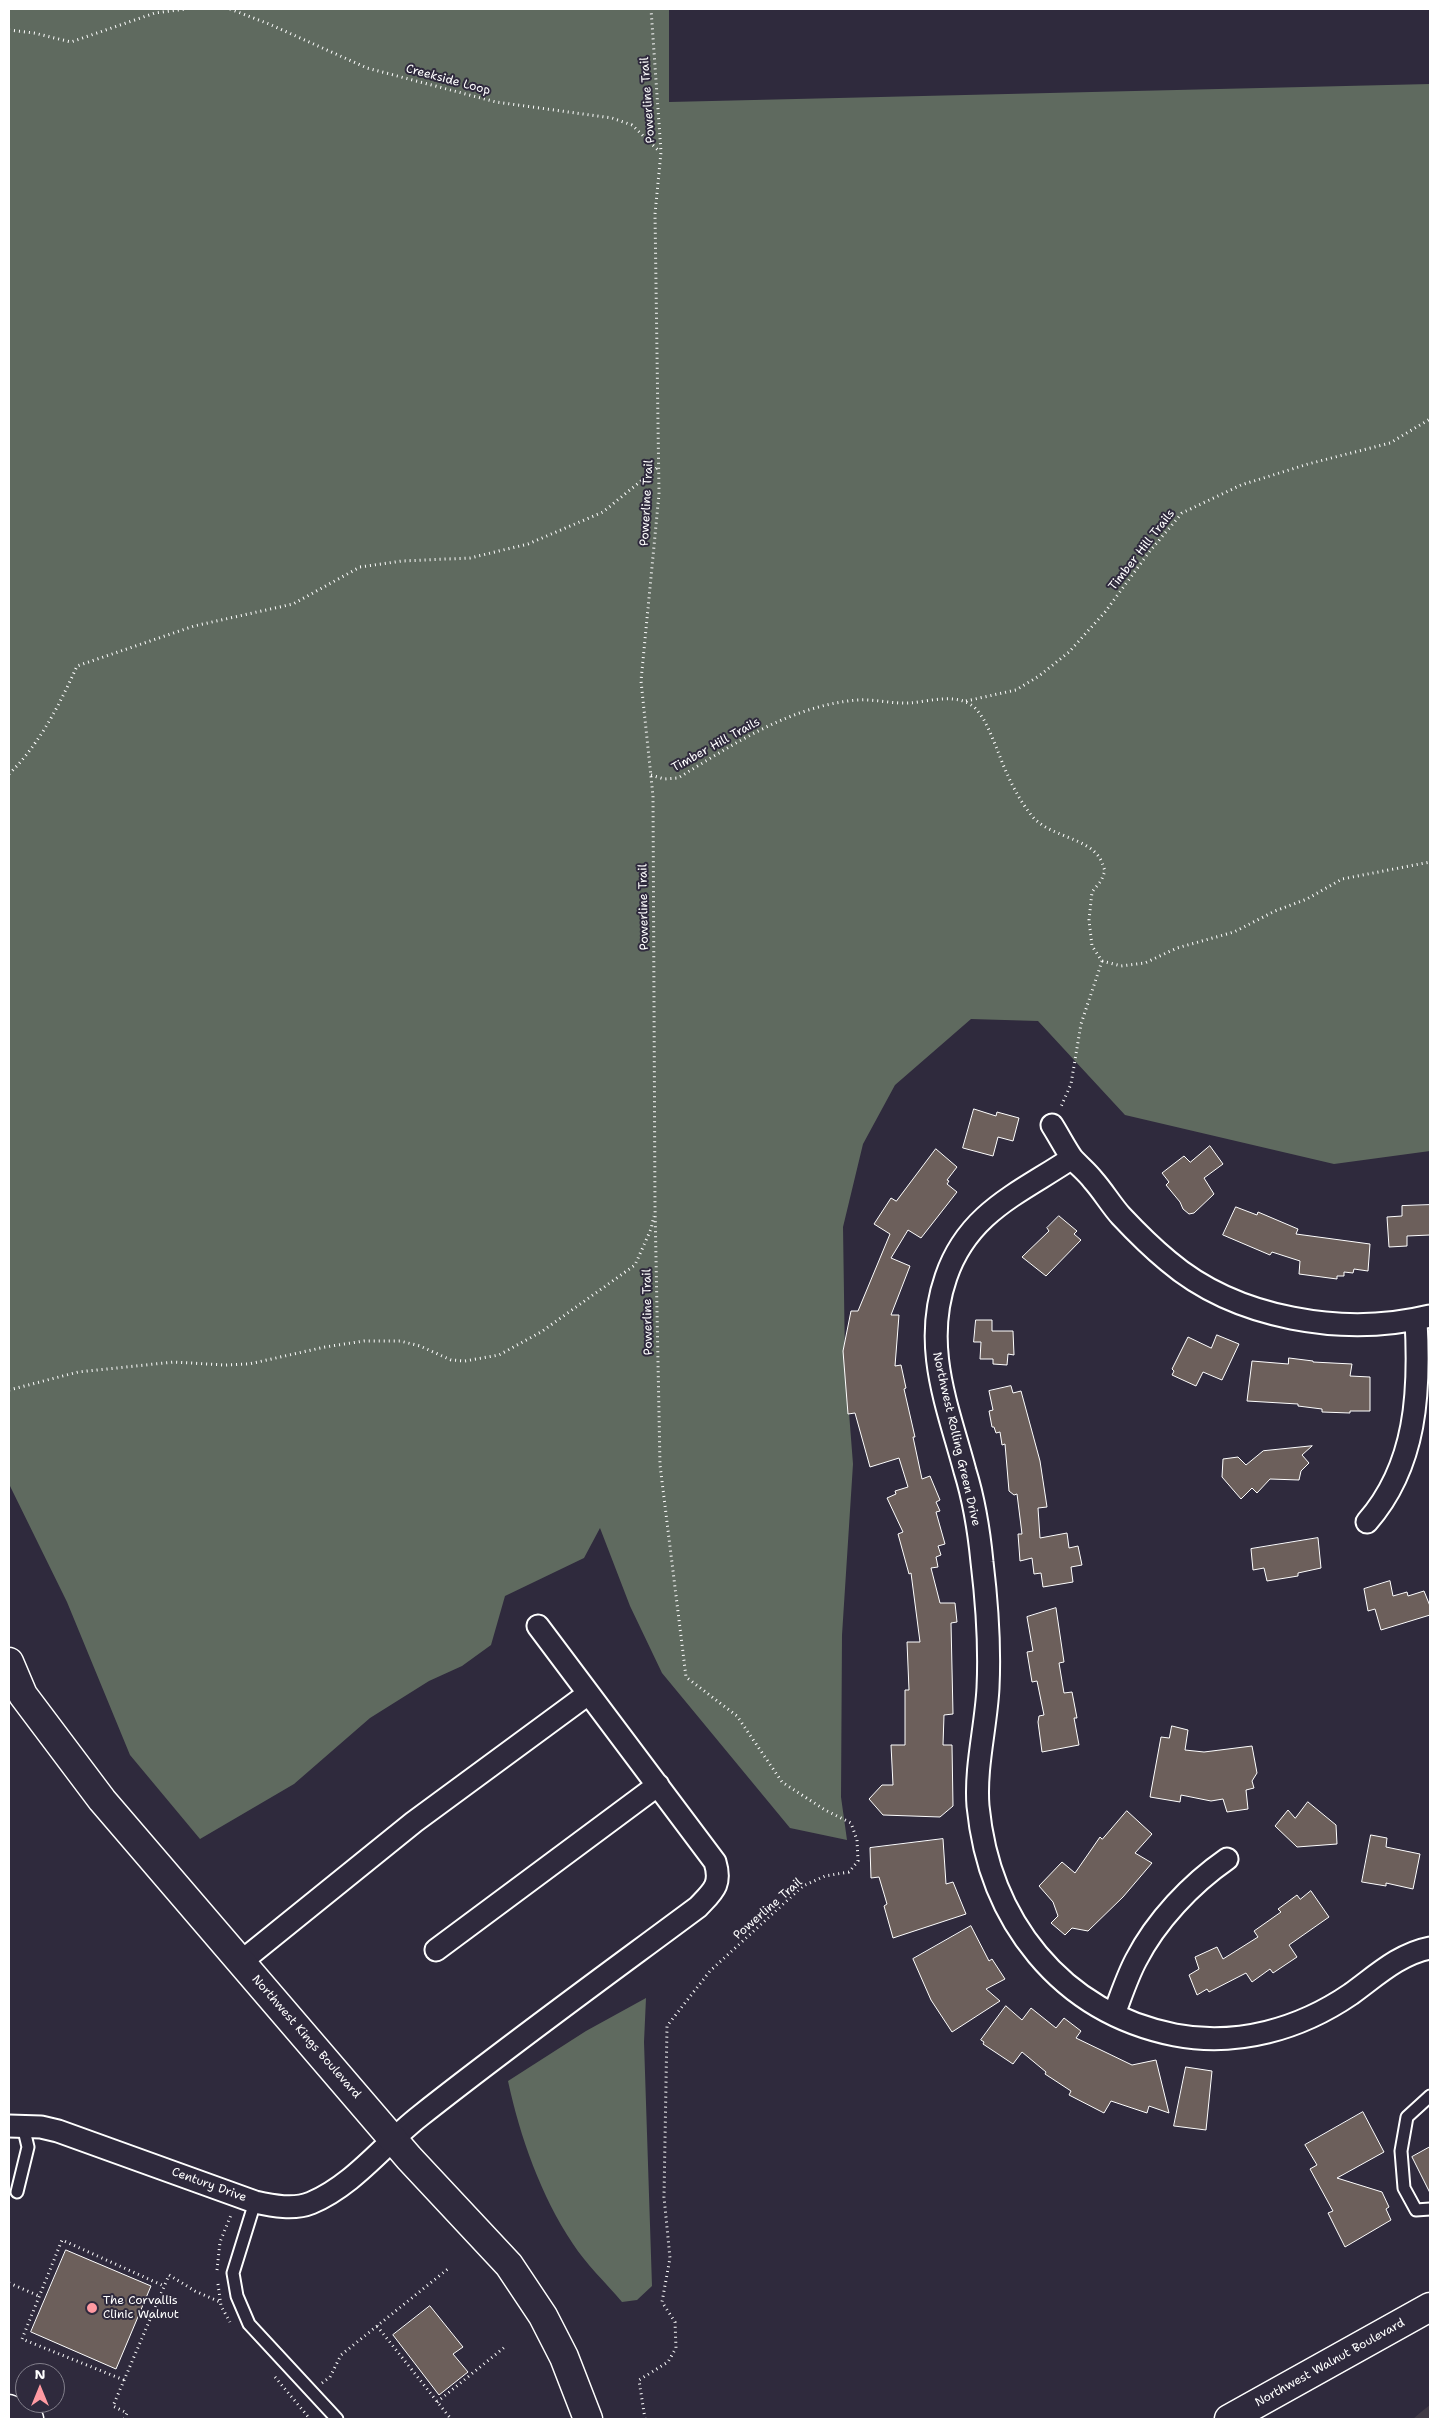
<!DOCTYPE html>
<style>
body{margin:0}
#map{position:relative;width:1439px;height:2428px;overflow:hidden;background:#2f2a3d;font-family:"Shantell Sans",sans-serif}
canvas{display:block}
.frame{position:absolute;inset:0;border:10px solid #fff;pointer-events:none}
.north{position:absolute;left:15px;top:2363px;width:50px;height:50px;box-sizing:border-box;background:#2f2a3d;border:1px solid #827f8b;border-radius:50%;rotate:0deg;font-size:14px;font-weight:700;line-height:20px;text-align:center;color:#fff}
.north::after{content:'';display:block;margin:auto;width:18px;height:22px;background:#ff9aa2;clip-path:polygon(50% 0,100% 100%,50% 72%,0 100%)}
</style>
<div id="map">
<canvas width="1439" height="2428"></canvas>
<div class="frame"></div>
<div class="north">N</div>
</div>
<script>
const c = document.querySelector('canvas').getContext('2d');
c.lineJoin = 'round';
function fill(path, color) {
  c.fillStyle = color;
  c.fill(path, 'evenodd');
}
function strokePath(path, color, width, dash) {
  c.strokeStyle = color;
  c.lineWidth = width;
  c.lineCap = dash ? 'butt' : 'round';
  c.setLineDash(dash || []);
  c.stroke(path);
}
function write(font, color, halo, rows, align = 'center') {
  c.font = font + ' "Shantell Sans",sans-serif';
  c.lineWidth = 4;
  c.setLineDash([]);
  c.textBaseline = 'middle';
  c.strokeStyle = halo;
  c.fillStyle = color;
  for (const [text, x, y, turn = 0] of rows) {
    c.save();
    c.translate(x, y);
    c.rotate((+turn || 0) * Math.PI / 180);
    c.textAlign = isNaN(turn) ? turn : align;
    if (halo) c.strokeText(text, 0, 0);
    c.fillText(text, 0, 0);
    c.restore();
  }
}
fill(new Path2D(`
 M1430,2405V2419H1413L1421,2412Z`), '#413a46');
fill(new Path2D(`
 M9,9H669V102L1430,84V1151L1334,1164L1125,1115L1038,1021L971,1019L895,1085L863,1144L843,1227L845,1361L853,1464L842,1635L841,1797L847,1840L790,1828L662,1673L630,1606L600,1528L584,1558L505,1596L491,1645L462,1666L429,1681L370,1718L294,1784L200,1839L130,1755L67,1602L9,1484Z
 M646,1998L644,2042L652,2286L637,2300L622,2302C606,2283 586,2264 573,2244C541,2196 520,2137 508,2081L586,2031Z`), '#5f6a5f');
const building = new Path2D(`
 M974,1109L996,1116L997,1112L1019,1118L1013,1141L998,1137L993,1156L963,1148Z
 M1210,1146L1223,1164L1204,1178L1214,1194L1194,1213L1189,1214L1183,1209L1180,1202L1166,1185L1169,1182L1162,1173L1184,1156L1190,1162Z
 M936,1149L957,1167L947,1180L949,1181L947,1184L957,1192L921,1238L908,1230L891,1258L910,1266L891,1315H899L895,1366L901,1365L906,1388L904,1389L915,1437H913L922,1479L930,1476L940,1500L936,1502L940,1511L936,1512L945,1544L938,1546L941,1555L936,1557L938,1567L931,1568L940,1603H955L957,1622L951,1623L953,1714L944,1715L943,1745H952L953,1806L940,1817L883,1815L869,1799L882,1785H893L891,1745H905V1690H909L907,1642H920L911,1573L909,1574L898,1534L903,1532L887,1498L896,1494L895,1491L908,1487L899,1458L870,1467L855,1413L848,1414L843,1351L851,1311H858L890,1234L874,1224L891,1198L896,1201Z
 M1430,1205V1235L1407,1236V1246L1389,1247L1387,1217L1402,1216V1206Z
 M1236,1207L1257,1215L1258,1212L1298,1229L1296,1234L1370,1244L1368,1271L1354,1269L1353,1273L1344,1272V1276H1337V1279L1299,1274L1300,1261L1272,1252L1270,1255L1223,1235Z
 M1059,1216L1077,1231L1074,1234L1081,1240L1046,1276L1022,1257L1049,1231L1047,1228Z
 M976,1320H992V1331H1013L1014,1355L1008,1354L1007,1365L993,1364V1359H980L981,1342H974Z
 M1217,1335L1239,1344L1222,1380L1203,1372L1196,1386L1172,1375L1174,1371L1172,1369L1188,1337L1211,1348Z
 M1289,1358L1313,1361V1362L1352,1364L1350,1376L1370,1377V1411H1350V1413L1322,1412V1409L1298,1406V1404L1247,1401L1252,1361L1288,1364Z
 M1011,1386L1013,1393L1021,1391L1040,1461L1047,1507L1038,1508L1040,1538L1067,1533L1069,1548L1078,1546L1082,1565L1071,1567L1073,1582L1043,1587L1041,1573L1034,1574L1032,1558L1020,1561L1018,1534H1022L1017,1494L1014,1495L1009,1491L1005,1444L1002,1445L1000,1432L996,1433L994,1427H992L989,1411L993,1410L989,1391Z
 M1312,1446L1302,1455L1309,1463L1301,1471L1299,1480L1270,1479L1257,1493L1252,1488L1241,1499L1222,1477L1223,1459L1238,1457L1246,1465L1263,1451Z
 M1318,1538L1321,1568L1298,1573V1576L1267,1581L1264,1568L1253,1570L1251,1549Z
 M1390,1581L1393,1596L1407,1592L1408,1596L1424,1591L1430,1606V1615L1381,1630L1375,1609L1368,1611L1364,1589Z
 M1056,1608L1064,1662L1059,1663L1064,1693L1072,1692L1077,1718H1074L1079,1745L1042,1752L1038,1722L1039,1716L1044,1715L1037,1681L1032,1682L1027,1652L1033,1651L1027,1617Z
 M1172,1726L1188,1730L1185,1750L1204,1752L1252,1746L1257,1773L1252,1781L1254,1788L1246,1790L1248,1809L1227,1812L1223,1799L1211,1801L1181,1795L1180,1802L1150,1797L1161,1737L1169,1738Z
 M1308,1802L1336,1825L1337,1844L1297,1847L1275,1826L1288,1810L1295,1818Z
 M1127,1811L1152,1834L1135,1853L1152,1863L1123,1897L1088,1931L1072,1928L1065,1935L1051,1923L1058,1916L1053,1902L1039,1886L1062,1862L1075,1873L1100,1837L1102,1839Z
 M1371,1835L1387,1838L1386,1847L1420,1854L1413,1889L1386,1883V1886L1362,1882Z
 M943,1839L946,1884L953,1882L966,1914L893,1938L884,1906L887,1904L879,1877L871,1878L870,1848Z
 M1311,1891L1329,1917L1289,1945L1297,1957L1273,1973L1270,1969L1252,1982L1246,1973L1209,1992L1207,1989L1197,1995L1189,1975L1199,1969L1195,1957L1217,1947L1223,1959L1258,1937L1254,1931L1281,1912L1278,1909L1297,1895L1300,1899Z
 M971,1926L989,1961L992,1959L1005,1979L986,1989L1000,2001L952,2032L931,2000L913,1959Z
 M1006,2006L1022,2020L1031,2008L1056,2028L1064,2018L1081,2031L1076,2038L1132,2065L1156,2060L1169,2113L1149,2106L1147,2113L1111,2101L1104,2113L1069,2095L1071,2091L1045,2074L1046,2072L1022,2052L1013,2064L983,2044L984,2042L981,2040Z
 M1186,2067L1212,2071L1206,2130L1174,2126Z
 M1363,2112L1384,2152L1337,2178L1382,2192L1389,2207L1386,2209L1391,2220L1345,2247L1328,2213L1333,2211L1310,2169L1317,2165L1305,2145Z
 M1430,2147V2193L1412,2157Z
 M66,2250L151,2286L116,2369L31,2332Z
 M430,2306L463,2347L453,2354L468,2372L439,2395L393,2335Z`);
fill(building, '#6c5f5b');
strokePath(building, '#fff', 1);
const lane = new Path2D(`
 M1430,2096L1407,2117L1401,2151L1404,2188L1416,2210L1430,2209
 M17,2192L28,2147L23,2126
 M255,2202L233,2273L237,2296L249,2324L337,2419`);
const street = new Path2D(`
 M1052,1125C1059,1136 1065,1148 1072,1158C1079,1166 1087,1172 1093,1180C1103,1191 1111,1205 1121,1216C1136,1232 1151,1247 1168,1261C1236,1319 1344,1337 1430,1316
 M1072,1158C1020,1193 968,1212 946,1277C922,1346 947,1404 965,1471C974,1500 979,1531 982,1562C987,1603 990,1646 988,1688C986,1727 975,1767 978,1806C989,1920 1060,2012 1175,2035C1237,2047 1300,2029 1351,1994C1376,1976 1399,1954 1430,1948
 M1367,1522C1417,1465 1420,1391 1416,1320
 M436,1950L658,1785
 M242,1961L414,1822L588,1694
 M1114,2014C1121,1996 1127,1977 1136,1960C1156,1921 1191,1884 1227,1859
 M9,2126L41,2127L58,2131L255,2202C273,2206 294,2210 311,2203C354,2185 384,2144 420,2116C511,2044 605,1976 698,1907C713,1891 722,1885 715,1862L538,1626`);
const secondary = new Path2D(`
 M9,1662L23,1695L102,1800L409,2158L509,2265L543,2316L564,2357L588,2419`);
const primary = new Path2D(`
 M9,2409L29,2419
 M1229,2419L1430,2307`);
strokePath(lane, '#fff', 15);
strokePath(street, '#fff', 25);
strokePath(secondary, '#fff', 31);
strokePath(primary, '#fff', 31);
strokePath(new Path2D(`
 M230,9L269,24L367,68L496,102L612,118L632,125L660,152
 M9,30L34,33L71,42L155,13L186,9
 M966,701L1016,690L1039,676L1069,652L1105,612L1150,551L1182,513L1241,485L1308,464L1390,443L1430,419
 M9,774C39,745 60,704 77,666L194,626L293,604L360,567L402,561L470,558L528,544L603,512L658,467
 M651,775L664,779L678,778C734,744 790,706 857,700C875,699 893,704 910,703C931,701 960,692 976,709C986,720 991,735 997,749C1006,773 1016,796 1032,816C1048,836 1085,837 1099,857C1102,861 1103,866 1105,871L1101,881L1092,892L1089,920L1092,946L1102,961L1081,1024L1071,1084L1060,1109
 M1102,961L1121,966L1145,963L1177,948L1234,932L1275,911L1307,899L1342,879L1430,862
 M9,1390L78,1372L174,1362L224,1365L249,1364L325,1347L364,1341H400L420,1346L451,1360L465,1361L499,1355L541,1332L635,1265L651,1229L654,1216
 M217,2270L220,2242L231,2215
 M9,2283L39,2296
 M218,2284L221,2306L230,2322
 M377,2326L451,2419
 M275,2377L310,2419
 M124,2380L22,2339L62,2240L164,2286
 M322,2383L330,2377L341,2355L449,2268
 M437,2402L506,2346
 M124,2419L127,2413L113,2406L169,2275L195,2291L220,2302
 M645,2419L639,2380L668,2362L676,2348L675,2322L662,2302L670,2258L664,2197L667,2026L710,1971L803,1886L825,1876L849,1872L858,1861L857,1840L851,1823L825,1810L782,1782L737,1716L686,1677L660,1465L655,1207L653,796L641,681L659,494L655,214L661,152L651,9`), '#fff', 3, [1, 4]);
strokePath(lane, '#2f2a3d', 11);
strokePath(street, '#2f2a3d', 21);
strokePath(secondary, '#2f2a3d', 28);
strokePath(primary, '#2f2a3d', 28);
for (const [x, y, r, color] of [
 [92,2308,6,"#ff9aa2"]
]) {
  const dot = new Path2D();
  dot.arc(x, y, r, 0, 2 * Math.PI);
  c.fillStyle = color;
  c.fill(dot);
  strokePath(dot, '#2f2a3d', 2);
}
write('12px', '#fff', '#2f2a3d', [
 ["Creekside Loop",448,80,15],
 ["Powerline Trail",648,100,-94],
 ["Powerline Trail",647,503,-87],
 ["Timber Hill Trails",1142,550,-52],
 ["Timber Hill Trails",716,745,-29],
 ["Powerline Trail",644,907,-91],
 ["Powerline Trail",648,1312,-91],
 ["Northwest Rolling Green Drive",956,1439,77],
 ["Powerline Trail",768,1909,-41],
 ["Northwest Kings Boulevard",306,2037,49],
 ["Century Drive",209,2185,20],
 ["Northwest Walnut Boulevard",1330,2363,-29]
]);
write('12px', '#fff', '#2f2a3d', [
 ["The Corvallis",103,2301],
 ["Clinic Walnut",103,2315]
], 'left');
</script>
